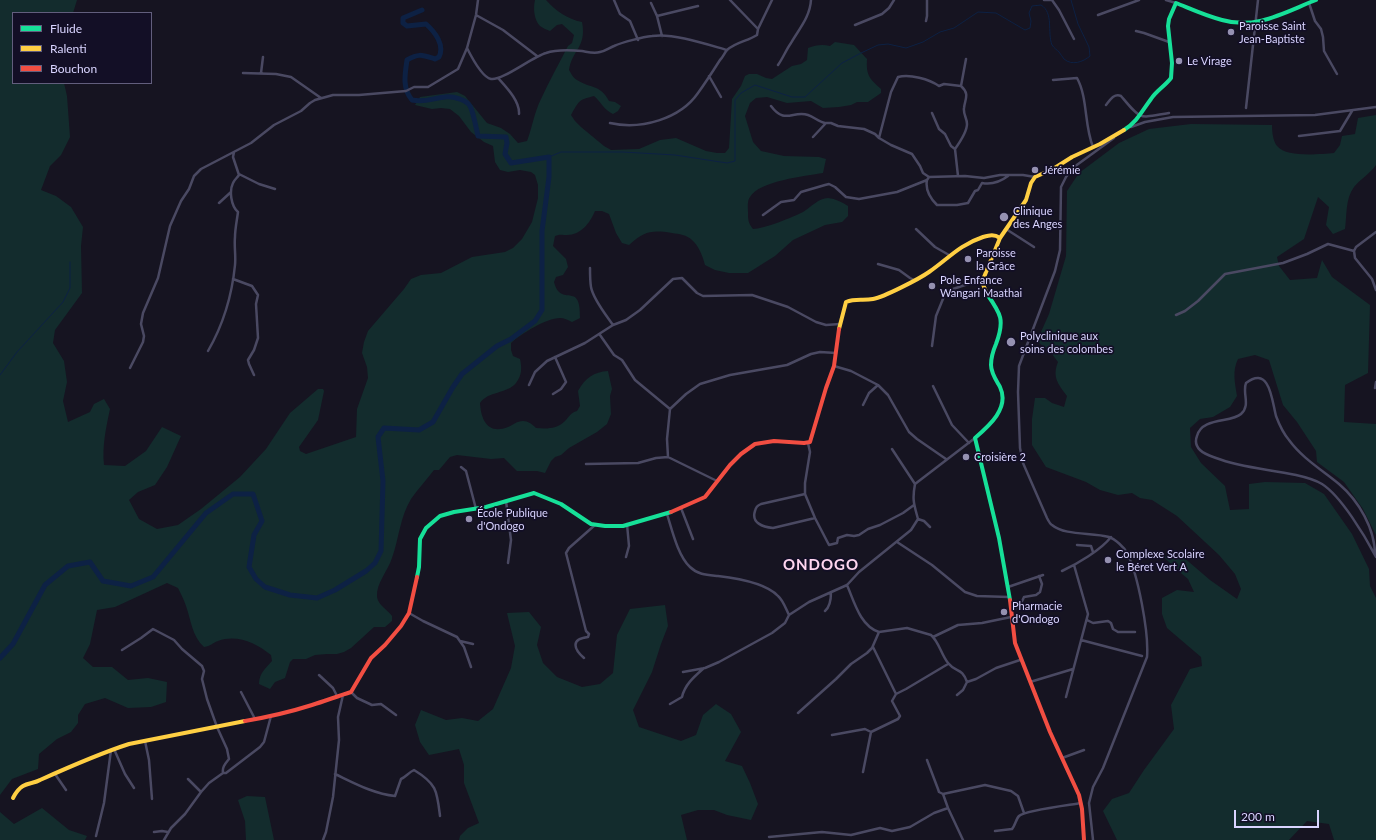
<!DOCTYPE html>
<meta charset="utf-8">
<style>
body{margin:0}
#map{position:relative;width:1376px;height:840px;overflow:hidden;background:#161421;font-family:Lato,sans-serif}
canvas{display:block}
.legend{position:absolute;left:12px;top:12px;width:140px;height:72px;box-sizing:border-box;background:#130f26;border:1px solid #625e7d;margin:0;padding:5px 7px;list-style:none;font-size:12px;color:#d9d4ff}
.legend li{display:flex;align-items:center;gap:8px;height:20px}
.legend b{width:20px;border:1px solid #625e7d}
.scale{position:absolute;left:1234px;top:810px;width:85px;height:18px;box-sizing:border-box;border:2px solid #d9d4ff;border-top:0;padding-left:5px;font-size:12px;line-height:14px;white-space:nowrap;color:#d9d4ff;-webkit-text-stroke:3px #130f26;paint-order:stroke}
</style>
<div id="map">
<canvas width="1376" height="840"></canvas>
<ul class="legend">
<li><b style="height:5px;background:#16e098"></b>Fluide</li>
<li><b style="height:5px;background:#ffcf43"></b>Ralenti</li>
<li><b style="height:5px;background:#f24e42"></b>Bouchon</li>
</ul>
<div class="scale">200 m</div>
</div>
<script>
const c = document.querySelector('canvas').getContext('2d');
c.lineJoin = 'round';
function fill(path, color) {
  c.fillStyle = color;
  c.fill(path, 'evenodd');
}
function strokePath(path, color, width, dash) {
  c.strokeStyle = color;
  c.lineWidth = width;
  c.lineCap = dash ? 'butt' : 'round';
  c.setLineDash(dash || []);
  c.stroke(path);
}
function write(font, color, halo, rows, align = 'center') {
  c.font = font + ' Lato,sans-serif';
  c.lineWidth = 3.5;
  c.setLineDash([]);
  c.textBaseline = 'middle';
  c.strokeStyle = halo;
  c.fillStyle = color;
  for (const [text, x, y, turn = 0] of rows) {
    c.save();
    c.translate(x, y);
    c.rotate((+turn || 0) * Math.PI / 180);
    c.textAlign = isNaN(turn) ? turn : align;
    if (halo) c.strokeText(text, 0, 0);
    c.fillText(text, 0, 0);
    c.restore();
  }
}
fill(new Path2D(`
 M0,0H77L73,13H13V83H64L67,96L70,137L61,155L50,166L41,190L56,196L71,207L83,227L81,246L82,293L55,330L53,343L64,361L67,382L63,401L68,422L90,412L94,404L104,399L110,409C106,428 102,446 104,465L125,466L146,451L162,427L181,436L167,467L155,485L138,492L129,500L139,519L157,529L178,525L201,509L240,477L266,449L290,413L318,389H323L324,391L318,420L299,447L300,451L306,454L356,437L357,409L368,378L367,367L362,353L364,342L368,331L404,289L411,279L421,275L441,273L472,257L505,252L513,248L522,239L532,222L538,198V185L535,175L531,172L520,170L508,172L500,170L495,162L493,146L484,142L471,132L459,116L450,109L441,108L432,109L415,105L420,97L457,92L465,96L487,123L501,128L510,134L518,143L527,141C532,128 534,113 541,99C549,81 559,64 568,46L572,43L574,35L562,24L557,25L550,31C547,30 543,28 540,26C534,20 533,8 535,0H546C556,11 567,19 582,22C587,47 572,50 569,70C571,73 573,78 577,80C591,89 600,84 609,101L615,102L621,106L618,111L613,114C604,110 601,102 594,96C578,100 579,101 571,115L575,121L581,127L604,146L611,150L639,149L660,140L676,138L706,151L717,153H725L729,148L732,99L741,86L745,76L749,74H757L766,78L772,79L792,66L801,64L807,60L808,48C816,45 822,44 830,46L835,42L854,45L867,59C866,75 869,78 881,89V93L868,102H857L851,105L839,107L823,108L811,101L787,103L767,97L756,98L750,103L745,116L753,142L761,151L784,156L819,157L826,159L823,173C805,176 759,181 750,197C747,201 748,207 748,212C748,219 748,223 753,229C764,229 793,217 803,212C811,207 819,198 828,198C836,199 842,202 848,206V216L842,222L825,225L793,240L775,256L748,273H729L715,270L705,265C703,257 699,246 692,240C687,235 679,234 672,233C651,230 645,231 629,245L622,243L616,233L609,214L602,211H595C590,223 581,235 567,235C562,235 560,234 555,236L553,246L566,259L568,267L563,275L556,277L554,282C561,309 581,279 580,318L572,322C568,320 564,318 560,318C546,318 521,334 511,343V350L513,356L520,359C522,368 522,375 516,383C507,394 488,391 480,403C481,420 488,435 508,427C513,425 517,421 523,421C528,421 532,424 536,428C547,429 557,429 565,421C570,416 570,413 577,411L580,406L578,391C585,378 594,372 608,371L612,389L610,396L611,414L607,424L597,432L569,448L561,455L555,457L551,461L545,473L537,471H517L504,458L491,459L457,455L450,457L439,470H434C427,479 418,489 411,499C400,517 399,538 392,558C388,571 376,583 377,597C378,605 388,610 392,616V621L385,627H374L351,648L344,652L337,654H327L315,655L306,659H293L290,662L285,678L275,682L270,689L259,684C259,673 266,668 272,661L271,655C256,643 237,634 218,641C212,643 211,646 204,647C192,636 191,620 186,606C184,600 181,594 178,588L167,583L115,607L97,610L90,644L83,658L93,667H112L128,680L148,678L167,682L166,702L151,707L128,708L105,698L85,704L78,715V723L71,732L57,739L39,754L38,769L12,779L0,795Z
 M1376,115V165C1370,174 1360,179 1354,187C1345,199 1347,216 1345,229L1333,234L1326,225L1329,207L1318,197L1304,239L1277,257L1279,266L1290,280L1317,278L1322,260L1332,277L1370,305L1368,373L1345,385L1344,422L1376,424V535L1363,509L1344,482L1317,462L1316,451L1297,422L1283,405L1269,360L1255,355L1238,359C1232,371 1235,383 1237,396L1230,407L1213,417L1200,419L1190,428L1191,447L1201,463L1225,486L1230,510L1249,509V484L1265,482L1305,483L1324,494L1352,534L1369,569L1370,586L1376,598V840H1334L1329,824L1307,821L1289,840H1117L1103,811L1112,799L1129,793L1144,770L1174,729L1171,705L1190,669L1202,666L1201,657L1167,628L1162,614V598L1177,590L1194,592L1188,579L1175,568L1164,557L1175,550L1210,580L1237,599L1241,589L1235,574L1219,555L1177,516L1152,500L1140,498L1132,493L1118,495L1100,490L1086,482L1046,467L1032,445V419L1035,398H1045L1052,403L1064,407L1067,396C1058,384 1052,377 1058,362L1052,354L1037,341L1049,314L1066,256L1067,191L1079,173L1119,143L1149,129L1191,124L1272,125C1272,132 1273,141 1277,146C1287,158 1320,154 1334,153L1340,145L1342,136L1355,134L1358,118Z
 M665,605L668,626L661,644L652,672L633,710L639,727L681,741L696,735L703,715L716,704L731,714L741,732L725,761L742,766L750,783L758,804L751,820L727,815L714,810H698L681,815L687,840H459L460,836L468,828L479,823L464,783V765L459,749L429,755L420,742L415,725L421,710L446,720L462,718L478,721L493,709L511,668L515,646L507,613L529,612L541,627L537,645L543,663L557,677L582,687L600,684L613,673L617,635L630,609Z
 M247,796L265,797L274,840H246L245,821L238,800Z
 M42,808L69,830L87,836L85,840H0V812L14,824Z`), '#132c2d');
strokePath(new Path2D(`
 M549,157L561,152H623L675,155L727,163L735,161V100L741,93L755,85L792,97H805L842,63L861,53L878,45L888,44L906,48L923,42L940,32L954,28L978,12L996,13L1025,30L1030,28L1031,21L1029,13L1032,6L1041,5C1054,13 1047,32 1052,45C1054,48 1057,50 1059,52C1061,54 1062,57 1064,59C1072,66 1083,62 1090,56L1089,47L1078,24L1071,0
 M0,375L17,352L63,302L70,288V262`), '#0d2144', 1);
strokePath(new Path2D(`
 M0,658L13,644L45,585L68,566L90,562L103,581L131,586L153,577L206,513L233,494H253L262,521L254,535L249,567L256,579L265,587L290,595L317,598L335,590L366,571L375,563L381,551L383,481L378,437L384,428L419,430L433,422L453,387L462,374L497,346L511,339L535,321L542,310V231L549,177V157L511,163L505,154L507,143L506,137L478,136C476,128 474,114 470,106C467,100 453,96 445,97C432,98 426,103 412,100C402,88 405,74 407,60C419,53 422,55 435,59L439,57C445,45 435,32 426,24L407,26L403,23V18L422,10`), '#0d2144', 5);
strokePath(new Path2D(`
 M478,0L476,15L467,48C471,56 482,77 491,79C502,81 532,57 546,53C557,49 571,50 582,51C588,52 594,54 600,52C606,51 609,48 614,46C623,42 643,37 652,36C674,33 706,44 727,50
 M614,0L620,14L630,21L638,40
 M730,0L758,29
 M1044,0H1051
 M1052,0L1059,10L1074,39
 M1166,0L1176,3
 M651,3L657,16L662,36
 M1309,3L1315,21L1321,29L1323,37L1324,51L1337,74
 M476,15L503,30L537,56
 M1098,15L1139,0
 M657,16L698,6
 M926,21L927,16V0
 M855,25L882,14L889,8L894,0
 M1136,31L1144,33L1169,42
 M778,65C783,58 786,50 791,43C799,29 810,17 811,0
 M243,73L276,74L291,77L321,98
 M261,73L263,57
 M709,76L721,97
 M498,78C506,87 520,101 519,114
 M1053,80L1077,78C1088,98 1084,125 1093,147
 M961,86L966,59
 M1106,105C1110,100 1114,93 1121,96C1142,121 1138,118 1169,113
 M771,106C785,125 793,110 808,115C814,117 819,122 825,123
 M1246,108L1258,0
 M932,113L939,129L945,134L951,146L955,149L958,176
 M610,123C641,130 680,119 698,93C706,82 713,71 720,60C723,57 725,52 727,50C736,42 748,41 757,35L758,29L772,0
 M1131,127L1145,122L1173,117L1315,115L1376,107
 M1299,136L1340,131L1352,111
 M813,137L826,123H831L838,126L864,129L875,134L879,138L891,145L912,154L920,166L923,173L929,177L965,176L984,178L1000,175H1023L1035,177
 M879,138L891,92L898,77C910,74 929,79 939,86L944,84L961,86C970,94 965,99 964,108C963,114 967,118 967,124C967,132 960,142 955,149
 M239,174L259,184L275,189
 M927,180C925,190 930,198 937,205H957L968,203L975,191L978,190L982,183C992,185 1000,182 1008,176
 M219,203L231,192
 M763,215L781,202L794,200L801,192L825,185L829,184L835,187L846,197L859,199L897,192L927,180L929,177
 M916,229L935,247L949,255
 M1006,229L1034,247
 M1376,232L1356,247L1354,251L1355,258L1372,279L1376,290
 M878,264L899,270L910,278L914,280
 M590,268C590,274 590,281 591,287C593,299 606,315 613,325
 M233,279L252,286L258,295L256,304L258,338L254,350L248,360L249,364L254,375
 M1176,315L1185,311L1198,301L1225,274L1283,263L1307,254L1328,244L1354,251
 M600,335L614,355L622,360L635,380L670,409
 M932,346L936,316L945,294L947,291L983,279
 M208,351C223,325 232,295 235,265C236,256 234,246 235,237C235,229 237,220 238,212C231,206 229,191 233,183C234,180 237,178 239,175L233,157L234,152
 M834,366L851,371L878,385L888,395L909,432L917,439L946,459
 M130,368L143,342L144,336L141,324L143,313L158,278L170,226L181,201L189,189L194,176L201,169L251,143L274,125L301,111L310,103L315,100L333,95H359L406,91L414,87H428L458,69L467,48
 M529,385L535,372L547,361L585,343L613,325L626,320L640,310L673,279L682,278L697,293L703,296L752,295L788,307L816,322L826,325L840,324
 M933,386L952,425L969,443
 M1375,388L1376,382
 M553,394L561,389L566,382L555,357
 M863,405L869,393L878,385
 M808,443L810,452L805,483V494L815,518L829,545L837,543L838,538L847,535L854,536L859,535L868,529L880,525L903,513L914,505
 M892,449L915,484
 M668,457L667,439L670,409L686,394L700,384L730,375L787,365L811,354L820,352L836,353
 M586,464L638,463L656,458L668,457L717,481
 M461,467L466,471L476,509
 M805,494L761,504C757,506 756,507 755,511C751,523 763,527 773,528L815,518
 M506,501L511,540L508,563
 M681,508L693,539
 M667,514C672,530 678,556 690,567C698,575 708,575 718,576C735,578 766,583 778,596C783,600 786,609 789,615
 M930,527L924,521L918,519C914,504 912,500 915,484L975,438
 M897,542L932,565L965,592L977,596L1009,597
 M1077,545L1091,546L1093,552
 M1375,555C1375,529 1359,501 1339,484C1322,470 1302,458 1289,440C1283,433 1279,424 1276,416C1272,401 1270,365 1246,383C1242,393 1251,405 1241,414C1231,423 1202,417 1197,436C1195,441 1196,446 1200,450C1204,454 1210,456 1216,458C1242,468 1269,469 1296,475C1305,477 1314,479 1322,484C1341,496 1365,536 1376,557
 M626,557L629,546L627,524
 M1062,571C1077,564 1101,550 1111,537
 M847,585C854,601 860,626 879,632
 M1008,587L1043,575
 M1011,610C1019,608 1021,604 1024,597L1036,595L1040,592L1042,584L1039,576
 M825,611C830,607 831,599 831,592
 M409,613L423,621L457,637L464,647L471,667
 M1087,620L1093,623L1108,621L1111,623L1113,629L1118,632H1135
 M933,637L958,625L982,623L1011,617
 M1081,640L1142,656
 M460,641L473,644
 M873,647L896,694
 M122,650L141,638L153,629L174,640L182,649L202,666L204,671L202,679L207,699L217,727L227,749L229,759C225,764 222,767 223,773L209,783L201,792L185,814L171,828L164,840
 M584,658C574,649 570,639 588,637L589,634L586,631L566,553L569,548L595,525
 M683,672L705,668L719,662L772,633L785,623L789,615L809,602L847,585L859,572L911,530L918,519
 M319,675L333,688L337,696
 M967,682L976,679L996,668L1020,660
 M1030,682L1073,669
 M241,692L255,719
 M351,692L357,698L372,705L381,704L396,715
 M1066,697L1088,614L1074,565
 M670,704L682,697C685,684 695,676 704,668
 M798,713L836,679L851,664L867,653L872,648L879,632L907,628L931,635C939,642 941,654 948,663C956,673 962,667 967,682L963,690L957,695
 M832,735L865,729L871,732L898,719L900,716L892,701L896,694L906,689L948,664
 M145,741L149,760L152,799
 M114,749L125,774L134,788
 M1062,758L1084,750
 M927,760L938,789L939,792L943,794L948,808
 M863,772L871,732
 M223,773H226L260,747L264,742L271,716
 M55,774L66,790
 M335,774C354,783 374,794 395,796L401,779C406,777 408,773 414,770C437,784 437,791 440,816
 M188,779L201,792
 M943,794L985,785L1011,791L1018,796L1024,813
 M995,831L1012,829C1015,826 1016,819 1019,816C1026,810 1070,805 1081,803
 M154,832L162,831L168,832
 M96,836L104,803L111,750
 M769,837L822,832L851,835L880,828L892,831L910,827L934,813L948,808L963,840
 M323,840L326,832L333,797L339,740L338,717L343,695
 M1093,840L1089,803L1093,787L1103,768L1147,657C1149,633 1138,574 1127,553C1124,547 1115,539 1109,537C1093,532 1065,536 1052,525C1050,524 1048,520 1047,518L1023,463L1020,448L1018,392L1019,366L1055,271L1060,250L1061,187L1066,177L1074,167L1114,138`), '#4a4962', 2.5);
strokePath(new Path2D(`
 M1124,130C1137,122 1142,111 1151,99C1156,91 1165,86 1171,78L1172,63L1168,26L1169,19L1176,3C1191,9 1206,16 1222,20C1256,30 1285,12 1316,0
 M987,294C1001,314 1005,320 996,344C993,351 991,358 991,365C991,373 996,380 1000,387C1010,408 989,426 975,438L999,538L1010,600
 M417,577L419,567L420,539L426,528L440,516L454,512L486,507L534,493L561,504L591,524L605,526H623L671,512`), '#16e098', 4);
strokePath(new Path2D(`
 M987,294L982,282L1000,238L1026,200L1031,183L1035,177L1053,169L1072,157L1100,144L1124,130
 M839,329L846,302C856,298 863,301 873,299C884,297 919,279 929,272C948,259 959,245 983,237C990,235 994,234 1000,238
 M13,798C15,794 18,789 23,786C28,783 35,783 40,780C69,767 98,754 129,744L245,721`), '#ffcf43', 4);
strokePath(new Path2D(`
 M671,512L705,497L730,465L741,454L755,444L774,441L804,443L810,442L826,388L834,366L839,329
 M1010,600L1015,643L1050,732L1079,795L1082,809L1084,840
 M245,721C268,717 290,712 312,705C325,701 338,696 351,692L371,658L385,645L401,626L409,613L417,577`), '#f24e42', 4);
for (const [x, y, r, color] of [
 [1231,32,4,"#9591b1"],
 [1179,61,4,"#9591b1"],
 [1035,170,4,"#9591b1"],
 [1004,217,5,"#9591b1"],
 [968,259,4,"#9591b1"],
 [932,286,4,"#9591b1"],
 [1011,342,5,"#9591b1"],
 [966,457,4,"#9591b1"],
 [469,519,4,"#9591b1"],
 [1108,560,4,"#9591b1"],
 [1004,612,4,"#9591b1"]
]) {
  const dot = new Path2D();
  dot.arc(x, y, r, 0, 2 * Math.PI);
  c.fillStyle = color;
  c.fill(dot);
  strokePath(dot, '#130f26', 1.5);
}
write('11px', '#d9d4ff', '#130f26', [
 ["Paroisse Saint",1239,26],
 ["Jean-Baptiste",1239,39],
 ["Le Virage",1187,61],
 ["Jérémie",1043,170],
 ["Clinique",1013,211],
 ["des Anges",1013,224],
 ["Paroisse",976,253],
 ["la Grâce",976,266],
 ["Pole Enfance",940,280],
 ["Wangari Maathai",940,293],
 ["Polyclinique aux",1020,336],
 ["soins des colombes",1020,349],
 ["Croisière 2",974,457],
 ["École Publique",477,513],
 ["d'Ondogo",477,526],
 ["Complexe Scolaire",1116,554],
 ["le Béret Vert A",1116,567],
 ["Pharmacie",1012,606],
 ["d'Ondogo",1012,619]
], 'left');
c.letterSpacing = '1px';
write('bold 15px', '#ffd6f0', '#130f26', [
 ["ONDOGO",821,565]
]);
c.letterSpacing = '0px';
</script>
